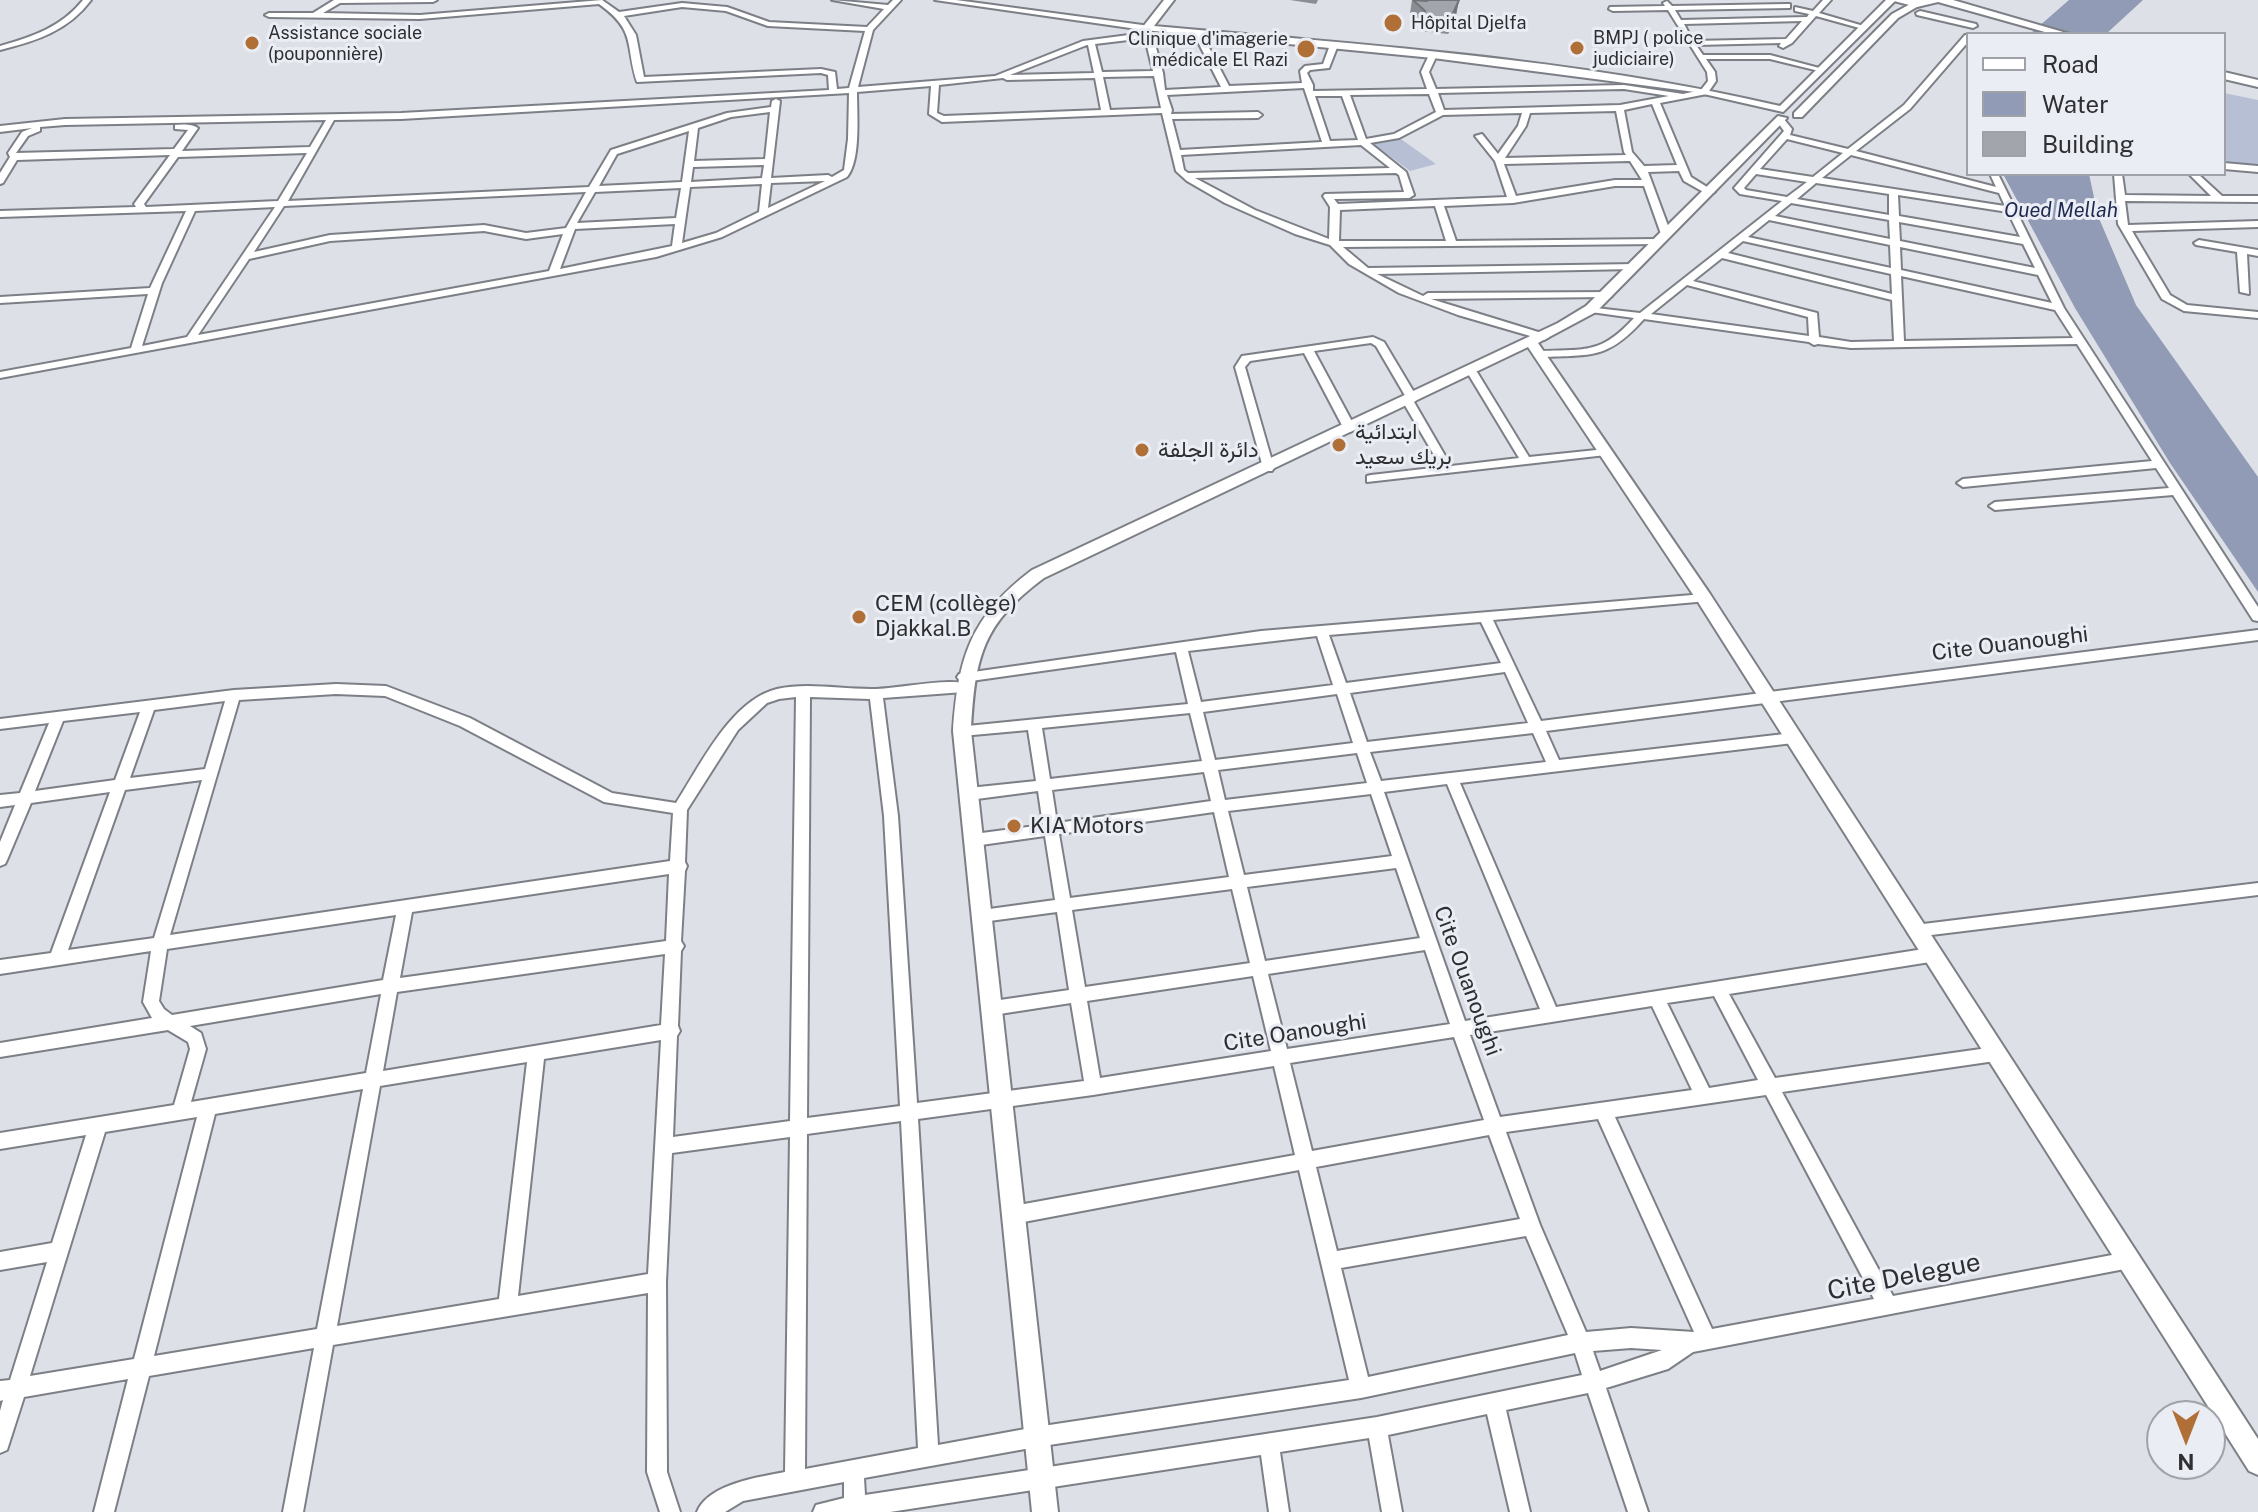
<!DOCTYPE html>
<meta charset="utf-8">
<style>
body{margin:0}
#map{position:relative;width:2258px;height:1512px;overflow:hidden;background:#dde0e7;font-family:"Public Sans",sans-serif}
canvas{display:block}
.legend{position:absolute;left:1966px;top:32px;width:260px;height:144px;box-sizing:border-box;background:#ebedf4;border:2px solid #9fa1a6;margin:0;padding:10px 14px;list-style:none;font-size:24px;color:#2e2f32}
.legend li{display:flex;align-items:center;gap:16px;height:40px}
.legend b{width:40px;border:2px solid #9fa1a6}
.north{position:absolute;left:2146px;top:1400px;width:80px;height:80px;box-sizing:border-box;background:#ebedf4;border:2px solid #9fa1a6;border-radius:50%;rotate:180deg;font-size:22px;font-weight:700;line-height:32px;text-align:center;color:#2e2f32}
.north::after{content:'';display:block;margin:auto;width:28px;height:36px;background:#af6f37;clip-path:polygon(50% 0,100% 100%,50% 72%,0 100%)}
</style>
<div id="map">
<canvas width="2258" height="1512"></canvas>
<ul class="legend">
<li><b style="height:10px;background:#fff"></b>Road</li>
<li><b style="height:22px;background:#919bb6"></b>Water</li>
<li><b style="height:22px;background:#a2a5ab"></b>Building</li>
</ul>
<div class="north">N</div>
</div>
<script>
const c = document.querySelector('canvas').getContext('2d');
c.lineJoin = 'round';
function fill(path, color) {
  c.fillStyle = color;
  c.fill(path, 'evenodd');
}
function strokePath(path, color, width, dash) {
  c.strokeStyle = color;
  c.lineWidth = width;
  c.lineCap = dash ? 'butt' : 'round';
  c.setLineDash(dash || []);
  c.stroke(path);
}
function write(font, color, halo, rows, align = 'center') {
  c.font = font + ' "Public Sans",Vazirmatn,sans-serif';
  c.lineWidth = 6;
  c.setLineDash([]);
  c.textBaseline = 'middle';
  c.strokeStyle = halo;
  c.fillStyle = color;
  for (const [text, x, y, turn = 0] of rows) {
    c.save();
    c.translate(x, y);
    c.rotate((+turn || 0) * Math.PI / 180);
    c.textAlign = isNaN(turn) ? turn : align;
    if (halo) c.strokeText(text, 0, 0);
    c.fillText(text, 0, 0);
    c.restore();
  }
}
fill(new Path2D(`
 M2224,93L2258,100V166L2224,162Z
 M1398,137L1436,164L1410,171L1372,143Z`), '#b7bfd4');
fill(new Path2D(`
 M2069,0H2143L2106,34H2030Z
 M2003,174H2089L2098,216L2136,305L2258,477V592L2170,463L2075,308Z`), '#919bb6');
const minor = new Path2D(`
 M83,0H91C68,31 36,41 0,50V46C32,37 62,27 83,0Z
 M334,0H437L433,2L340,3L323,13L420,15L602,0L619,12L682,3L727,7L769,22L867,27L884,9L832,0L888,5L893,0H901L873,30L858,87L995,76L1083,41L1144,33V30L935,0H956L1150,26L1163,73L1165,90L1221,87L1195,36L1202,31L1206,33L1203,36L1229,86L1302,83L1300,71L1305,66L1323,64L1330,45L1334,43L1338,45L1329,68L1310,70L1307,73L1313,85V91L1427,89L1421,72L1429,55L1433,53L1437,55L1429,72L1436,89L1624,85L1683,94L1701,90L1708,81L1707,72L1668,10L1613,11L1609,9L1610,7L1665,6L1663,3L1667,1L1672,6L1787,4H1790V8L1675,10L1681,20L1807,17L1809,14L1795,11V7L1813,11L1823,0H1831L1819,13L1867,27L1863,29L1816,16L1792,43L1783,48L1779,46L1781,43L1696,45L1703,55H1770L1823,69L1819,71L1770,59H1706L1715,72L1716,81L1707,94L1660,103L1691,177L1715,192L1707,194L1684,181L1679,171L1648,172L1671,234L1669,236L1661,234L1644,186H1615L1513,203L1444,206L1456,241L1658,239L1661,240V244L1343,247L1368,268L1637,264V268L1634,269L1377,274L1423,296L1428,293L1612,292V296L1608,297L1431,299L1548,335L1549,337L1544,340L1458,315L1399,293L1349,264L1330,245L1295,234L1225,203L1187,181L1176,171L1162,113L942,122L929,114L931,86L857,92C857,115 861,160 847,177L722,237L656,257L0,378V372L131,348L148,294L0,303V297L150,288L186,211L0,217V211L136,207L134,204L170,155L17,160L3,183L0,184V173L10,157L8,153L22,132L32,128L0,132V126L65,119L401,113L829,90L828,75L821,73L637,82C625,45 637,31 599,4L420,19L269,17L265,15L269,13H313ZM682,7L726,11L768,26L865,31L849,88L837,89L835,72L821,69L644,77L636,35L624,16ZM1802,21L1786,39L1693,41L1684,24ZM1145,38L1153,71L1102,72L1095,44ZM1088,45L1094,73L1010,75L1087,45ZM1154,76L1161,108L1110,110L1103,77ZM1003,78L1007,80L1095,78L1101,110L944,116L937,113L939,85ZM1304,88L1322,142L1180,150L1172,119L1258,118L1262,115L1258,112L1171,114L1172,110L1167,95ZM1624,89L1669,96L1620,105L1444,110L1438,93ZM849,93L848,139L844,170L832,177L828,175L771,178L780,101L776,99L772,101L771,107L727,113L611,150L589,187L288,201L334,120L401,119ZM1429,94L1436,112L1394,134L1366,139L1350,95ZM1315,96H1342L1358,140L1330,141ZM1652,104L1677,165L1644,166L1632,152L1624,110ZM1616,111L1624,152L1626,155L1505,158L1526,126L1530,113ZM770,112L765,159L694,161L698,128L731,117ZM1522,113L1518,126L1498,154L1482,134L1475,136L1495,161L1507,197L1338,204L1334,199L1409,198L1414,195L1406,172L1370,143L1399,138L1443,115ZM326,120L310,147L182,151L198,128C193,124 182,124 175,125V129L188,130L174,149L16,153L28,136L40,131V127L65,125ZM689,131L682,182L599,186L617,154ZM1361,145L1390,168L1188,173L1184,170L1181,155ZM307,153L278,201L146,207L144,204L178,157ZM1630,161L1642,180H1615L1516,196L1504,164ZM764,165L762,178L691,182L693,167ZM1396,173L1399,175L1404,192L1325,194L1323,196L1330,207L1329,239L1255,210L1195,178ZM825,181L768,208L771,183ZM762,184L759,212L716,233L682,243L690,187ZM681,188L676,218L577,223L595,192ZM586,192L566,228L526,233L484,225L330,235L254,252L284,206ZM1435,206L1446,241H1339L1340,210ZM275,207L187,337L142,346L162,283L195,211ZM675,224L672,246L560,269L575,229ZM484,231L526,239L563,234L549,271L198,335L249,259L330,241Z
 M1920,11L1976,24L1977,26L1973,28L1917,15L1916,13Z
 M1965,35H1968V42L1910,109L1856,151L1996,187L1990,174H1998L2064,308L2258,607V621L2253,620L2173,495L1995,510L1989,506L1995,502L2169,488L2156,468L1963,487L1957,483L1963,479L2152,461L2077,344L1851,348L1818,344L1814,345L1809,342L1644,319C1608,359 1593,355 1542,357L1537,354L1542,351C1587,349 1601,354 1634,318L1591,312L1587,311V307L1640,313L1782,201L1740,194L1734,188L1784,131L1776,120L1777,118H1783L1792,129L1790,135L1848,149L1904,105ZM1787,139L1843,153L1813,177L1760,169ZM1851,155L1999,193L2005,206L1822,178ZM1756,174L1807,182L1787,197L1746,190L1744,188ZM1816,183L1889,194V215L1797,199ZM1898,195L2008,212L2020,237L1899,216ZM1791,203L1889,220L1890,239L1775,216ZM1769,220L1890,245L1891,268L1748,237ZM1899,222L2023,244L2035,268L1900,241ZM1743,241L1891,274L1892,294L1728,253ZM1900,247L2038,275L2052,303L1901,270ZM1722,258L1892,300L1894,341L1851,342L1819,337L1817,313L1693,281ZM1901,276L2055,310L2073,338L1904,341ZM1687,285L1808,317L1809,336L1651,314Z
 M2224,163L2258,166V172L2224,169Z
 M2114,174H2122L2125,195L2211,196L2189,174H2198L2222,196H2258V202L2125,201L2128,225L2258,221V227L2132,231L2170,295L2187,305L2258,312V318L2184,311L2162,299L2118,224Z
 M2199,240L2258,250V256L2247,254L2249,294L2240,292L2237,252L2196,245L2194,243Z
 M1373,337L1384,342L1418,399L1414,402L1451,466L1519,458L1467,372L1472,369L1477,372L1529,457L1606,449L1612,452L1606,455L1367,482V476L1371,475L1441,467L1403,402L1407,399L1376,346L1371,343L1314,351L1356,429L1350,432L1344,429L1304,353L1250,361L1245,367L1274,468L1272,471H1264L1235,367L1242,356Z
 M1704,594L1710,598L1708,601L1493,620L1541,721L2258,630V640L1546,731L1559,760L1793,733L1800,738L1793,743L1460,783L1556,1007L1930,948L1936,950L1938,955L1936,960L1930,962L1729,994L1775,1078L1995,1047L2001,1049L2003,1054L2001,1059L1995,1061L1782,1092L1893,1296L2128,1252L2135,1255L2137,1261L2135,1267L1693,1352L1668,1369L1606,1388L1648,1512H1628L1588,1393L1506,1410L1530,1512H1510L1487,1414L1388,1435L1402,1512H1382L1369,1438L1280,1452L1289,1512H1269L1261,1455L890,1512H813L816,1505L844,1498V1482L743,1501L725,1512H697C708,1484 759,1477 785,1472L790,1137L672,1153L666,1282L667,1472L680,1512H660L647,1472L648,1293L333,1345L303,1512H283L314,1348L149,1376L114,1512H94L128,1379L24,1397L7,1450L0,1453V1411L3,1400L0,1401V1381L10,1380L47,1262L0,1270V1252L52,1243L86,1135L0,1149V1133L174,1105L190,1049L188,1042L168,1030L0,1057V1043L152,1018L143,1002L151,951L0,974V960L51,953L110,792L31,803L7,860L5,864L0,866V842L15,805L0,807V795L20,793L49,723L0,729V719L234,690L336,684L386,686L470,718L612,793L676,803C700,766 731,700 777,689C809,682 844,690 876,689C903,688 944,678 969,684L971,687L964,692L883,698L898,816L917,1103L1084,1081L1071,1003L993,1015L987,1013L985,1008L987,1003L993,1001L1069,990L1057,912L982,922L977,921L974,916L977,911L982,910L1055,900L1045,836L974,846L969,844L967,840L969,836L974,834L1043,825L1038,791L969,800L964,798L962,794L964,790L969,788L1036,781L1028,730L962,736L957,735L955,731L957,727L1188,704L1176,652L964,682L959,680L957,677L959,674L1261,631ZM1481,622L1501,663L1346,683L1329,635ZM1317,636L1333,685L1201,702L1188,651ZM1505,672L1528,723L1367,742L1350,693ZM336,694L385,696L460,726L604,802L673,813L670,861L170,935L239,700ZM1337,694L1353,743L1215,760L1203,712ZM796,697L790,1121L673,1137L677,1036L680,1031L678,1026L681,951L684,946L681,941L685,871L687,866L685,862L687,810L738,730L767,703L779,699ZM810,697L870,699L884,816L900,1106L807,1118ZM225,701L205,769L130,778L154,710ZM140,712L115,780L35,791L63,721ZM1190,713L1202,761L1050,779L1042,728ZM1533,733L1546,762L1381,781L1370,752ZM1357,753L1367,783L1225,800L1218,770ZM1204,772L1211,801L1057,823L1052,790ZM202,780L154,938L68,950L125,790ZM1447,784L1540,1009L1465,1021L1384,792ZM1371,794L1392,856L1244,875L1228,811ZM1214,812L1229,877L1070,898L1059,834ZM1396,868L1420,938L1265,961L1247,887ZM669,874L666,941L400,978L412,912ZM1232,889L1250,963L1085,987L1072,910ZM396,915L383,980L172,1015L164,1009L159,1001L167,949ZM1425,950L1450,1024L1287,1049L1268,974ZM665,954L661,1025L383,1071L397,992ZM1253,976L1271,1051L1100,1078L1087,1001ZM381,994L366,1073L191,1102L206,1049L201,1033L190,1026ZM1714,996L1758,1080L1709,1088L1667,1003ZM1652,1006L1692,1090L1500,1117L1470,1035ZM1454,1037L1484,1120L1312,1151L1290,1063ZM661,1040L648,1274L518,1296L544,1059ZM527,1062L499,1299L337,1326L380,1086ZM1274,1066L1295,1155L1013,1206L1007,1209L1004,1215L1007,1221L1013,1224L1299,1170L1349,1380L1036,1427L938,1445L918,1119L1093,1095ZM363,1089L317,1329L154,1356L215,1114ZM1766,1095L1874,1299L1712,1329L1615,1117ZM197,1117L134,1359L30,1376L105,1132ZM1598,1119L1694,1332L1631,1328L1586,1332L1540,1225L1506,1132ZM901,1121L918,1448L805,1469L807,1134ZM1489,1135L1520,1219L1337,1251L1316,1167ZM1526,1236L1568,1335L1368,1377L1341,1268ZM1631,1348L1662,1350L1600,1371L1593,1351ZM1575,1353L1582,1375L1377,1417L865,1495L864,1478L1036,1447L1361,1398Z
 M2258,883V895L1915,937L1910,936L1907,931L1910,926L1915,925Z`);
const tertiary = new Path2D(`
 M1164,0H1174L1154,26C1363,45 1576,58 1780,106L1886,0H1896L1783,112L1695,92L1433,58L1144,30L1142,28Z
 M1914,2L1922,4L1898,18L1802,117H1794V113L1892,14Z
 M1778,116L1787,118L1596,312L1538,343L1710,594L2258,1439V1475L2249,1471L1698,602L1528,347L1044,578C982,624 975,657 971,731L1058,1512H1032L953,731C958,657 971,616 1032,570L1558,323L1586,306Z`);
const secondary = new Path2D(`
 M1890,0H1953L2070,34H2052L1938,2L1917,7Z
 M2224,72L2258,80V87L2224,79Z`);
strokePath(minor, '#7c7f85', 4);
strokePath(tertiary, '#7c7f85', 4);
strokePath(secondary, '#7c7f85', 4);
fill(minor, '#fff');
fill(tertiary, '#fff');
fill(secondary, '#fff');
fill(new Path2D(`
 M1290,0H1318L1316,4Z
 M1412,0L1427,1L1459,0L1456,15L1448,34L1421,31L1422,25L1410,13Z`), '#8b8e93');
fill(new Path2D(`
 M1459,0L1456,15L1448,34L1450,20Z`), '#717478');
const building = new Path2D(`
 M1413,0L1427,1V0H1459L1450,20L1423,16L1425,11Z`);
fill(building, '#a2a5ab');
strokePath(building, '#717478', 2);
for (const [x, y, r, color] of [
 [1393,23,10,"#af6f37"],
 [252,43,8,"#af6f37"],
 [1577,48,8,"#af6f37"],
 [1306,49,10,"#af6f37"],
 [1339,445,8,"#af6f37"],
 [1142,450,8,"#af6f37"],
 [859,617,8,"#af6f37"],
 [1014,826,8,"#af6f37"]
]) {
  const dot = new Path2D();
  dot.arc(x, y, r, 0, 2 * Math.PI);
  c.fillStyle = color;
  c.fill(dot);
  strokePath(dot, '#ebedf4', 3);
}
write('18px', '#2e2f32', '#ebedf4', [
 ["Hôpital Djelfa",1411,23],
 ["Assistance sociale",268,33],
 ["(pouponnière)",268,54],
 ["BMPJ ( police",1593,38],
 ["judiciaire)",1593,59],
 ["Clinique d'imagerie",1288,39,"right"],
 ["médicale El Razi",1288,60,"right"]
], 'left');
write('italic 20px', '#1d294f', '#ebedf4', [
 ["Oued Mellah",2061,211]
]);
write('22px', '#2e2f32', '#ebedf4', [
 ["ابتدائية",1355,432],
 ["بريك سعيد",1355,457],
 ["دائرة الجلفة",1158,450],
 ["CEM (collège)",875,604],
 ["Djakkal.B",875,629],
 ["KIA Motors",1030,826]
], 'left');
write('22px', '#2e2f32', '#ebedf4', [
 ["Cite Ouanoughi",2010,644,-7],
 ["Cite Ouanoughi",1467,981,70],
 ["Cite Oanoughi",1295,1033,-9]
]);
write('26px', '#2e2f32', '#ebedf4', [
 ["Cite Delegue",1904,1277,-11]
]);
</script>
